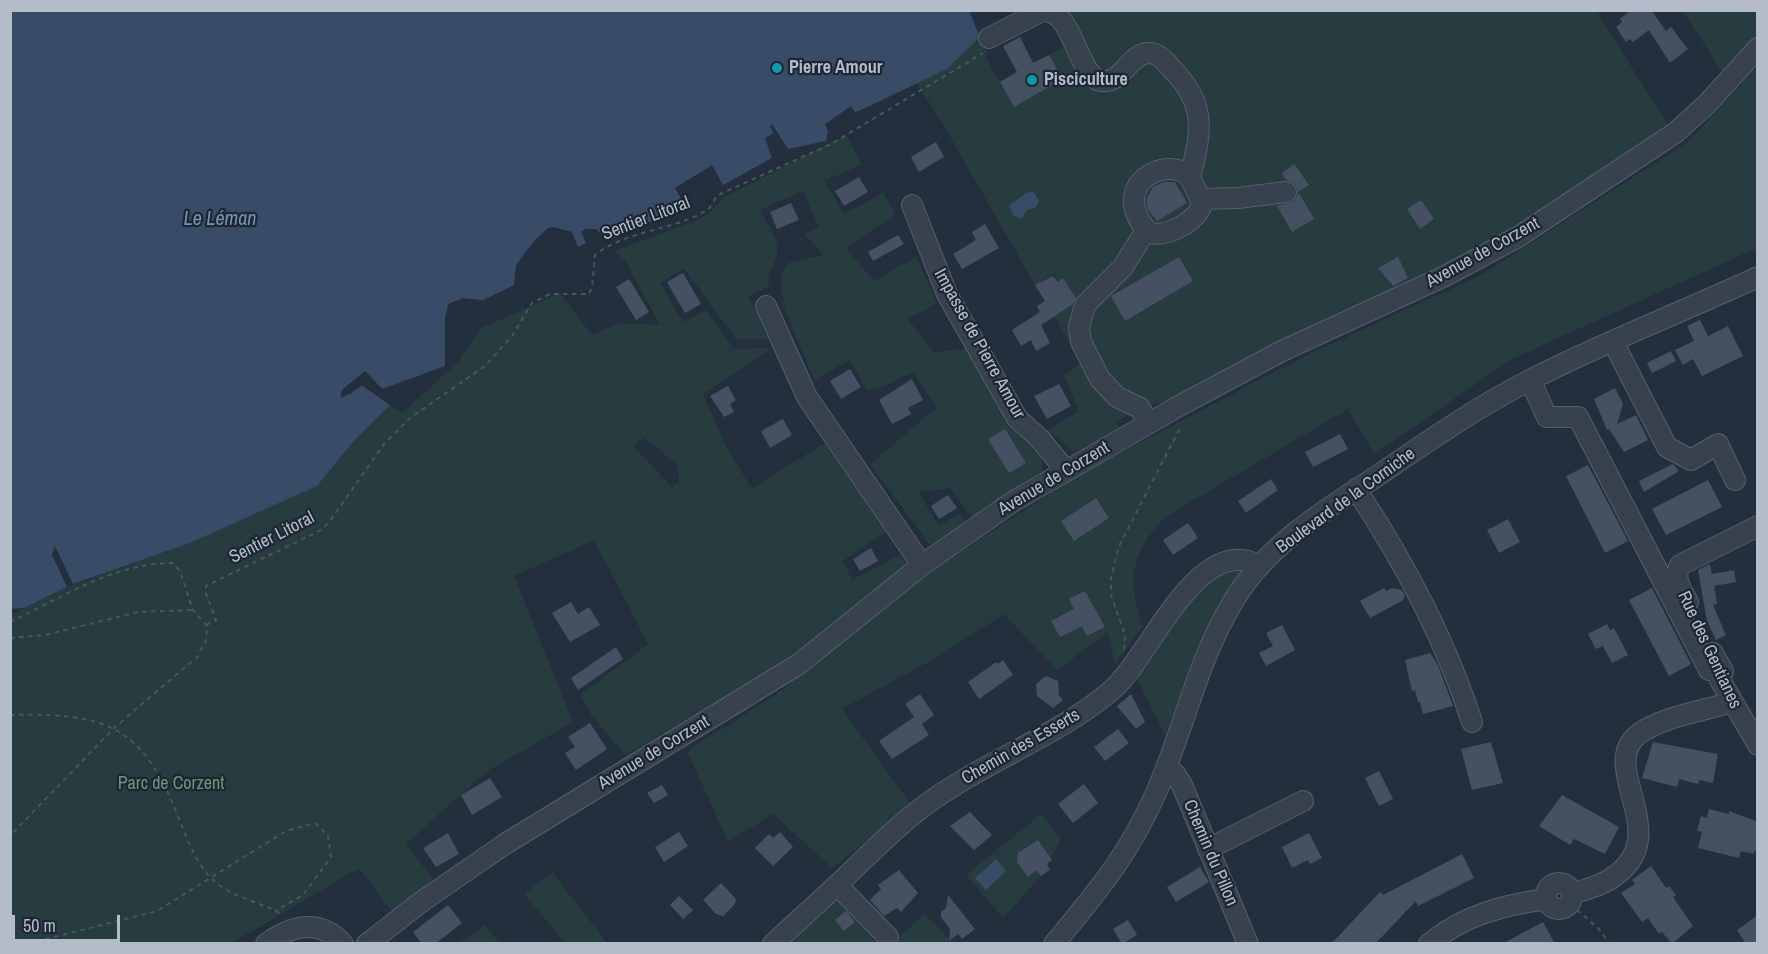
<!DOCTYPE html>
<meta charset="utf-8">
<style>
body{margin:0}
#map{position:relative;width:1768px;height:954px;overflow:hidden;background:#242f3e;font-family:"Archivo Narrow",sans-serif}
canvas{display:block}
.frame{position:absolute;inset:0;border:12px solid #b4bcc9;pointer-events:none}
.scale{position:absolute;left:12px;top:915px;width:108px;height:27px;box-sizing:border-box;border:3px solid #b4bcc9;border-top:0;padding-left:8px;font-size:18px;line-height:21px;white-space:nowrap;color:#b4bcc9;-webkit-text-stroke:4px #1d2633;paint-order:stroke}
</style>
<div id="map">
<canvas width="1768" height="954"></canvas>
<div class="frame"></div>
<div class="scale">50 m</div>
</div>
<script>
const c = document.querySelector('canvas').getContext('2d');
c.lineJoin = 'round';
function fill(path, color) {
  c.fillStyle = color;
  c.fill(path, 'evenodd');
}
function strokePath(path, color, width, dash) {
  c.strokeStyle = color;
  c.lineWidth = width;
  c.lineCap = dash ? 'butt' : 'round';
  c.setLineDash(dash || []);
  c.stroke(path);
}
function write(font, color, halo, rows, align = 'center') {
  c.font = font + ' "Archivo Narrow",sans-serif';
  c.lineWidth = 4.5;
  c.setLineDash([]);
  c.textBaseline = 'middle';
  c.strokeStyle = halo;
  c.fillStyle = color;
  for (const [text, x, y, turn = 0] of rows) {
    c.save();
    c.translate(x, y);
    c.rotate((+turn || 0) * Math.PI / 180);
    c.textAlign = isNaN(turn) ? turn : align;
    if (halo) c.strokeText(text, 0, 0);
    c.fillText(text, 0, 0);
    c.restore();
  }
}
fill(new Path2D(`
 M1062,11H1604L1598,14L1672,131L1471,257L1278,341L1168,403L1147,404L1116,422L1121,430L1074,452L1048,430L1079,411L1064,376L1081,362L1044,299L1059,311L1077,301L1063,279L1058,282L1054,274L1035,285L940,119L916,82L947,69L980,37L988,53L985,56L1014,107L1063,79L1049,55L1077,39Z
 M1683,11H1757V39L1724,75Z
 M1757,67V248L1512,359L1374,454L1348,409L1165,517C1129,555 1128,579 1142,627L1115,664L1108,632L1057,670L1004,614L939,656L842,709L912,806L832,868L773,814L728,842L687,751L774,696L933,570L1080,474L1303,357L1481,275L1688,142Z
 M846,135L862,164L825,181L844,214L883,193L896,214L846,248L874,281L916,257L937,303L908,319L934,352L966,349L999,402L1040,447L1043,472L973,519L950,488L919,492L938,526L959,514L966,524L930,545L870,464L937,407L912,372L885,386L867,391L850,360L814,380L785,311L780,277L788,263L824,255L804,234L819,228L803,191L760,210C766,223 780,238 777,254C775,267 767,270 769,286L749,297L768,339H736L684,268L660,283L683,322L706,310L733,349L772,348L703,394L728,451L752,488L825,443L886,532L843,561L852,580L900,555L908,566L779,667L625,755L591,715L580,695L648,644L594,540L514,576L573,722L487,771L406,844L438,885L394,915L359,868L232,943L11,944V615L67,587L190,543L317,486L353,442L390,405L402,413L457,363L482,328L560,293L592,335L620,323L660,325L626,262L615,251L700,219L711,212L723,198ZM644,438L678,465L679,483L672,487L633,446Z
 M1236,562L1243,570L1199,646L1165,735L1134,673L1199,586Z
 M1041,814L1061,839L1041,876L1003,918L966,875Z
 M552,872L607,943H565L524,894Z
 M829,902L847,905L883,944H786Z
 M925,914L953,943L891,944Z
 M485,925L500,943H458Z`), '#263c3f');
fill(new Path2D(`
 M11,11H969L980,37L947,69L859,111L855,112L851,106L825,124L828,132L826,141L788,149L685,206L608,241L596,229H586L581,232L586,243L578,247L572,232L554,227L548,228L535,240L516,265L514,285L483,300L463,298L448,304L445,318V366L382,389L365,371L342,390V398L361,385L390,405L353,442L317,486L190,543L73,584L55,546L52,555L67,587L24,608L11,609Z
 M1033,191L1039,201L1036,207L1026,211L1021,219L1014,216L1009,206L1026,193Z
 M996,859L1006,871L986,890L975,878Z`), '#394c67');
fill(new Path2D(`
 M772,124L788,149L772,159L765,138L773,133L770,125Z
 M712,165L723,185L685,206L675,188Z
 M365,371L384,391H380L365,375L342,394L362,382L371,385L392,403L393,407L368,388L361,386L350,394L340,397L342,390Z`), '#242f3e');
fill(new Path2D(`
 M1631,10H1651L1666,31L1671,27L1688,49L1670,63L1649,30L1633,42L1630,39L1626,42L1616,27L1622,22L1620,19Z
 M1020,37L1033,63L1049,55L1063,79L1014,107L1000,82L1017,72L1003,46Z
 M936,142L944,157L919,172L911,157Z
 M1294,164L1309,185L1298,192L1295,184L1286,180L1282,173Z
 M859,177L868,192L844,206L835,191Z
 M1164,182H1175L1187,203L1157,221L1148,210L1146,200L1153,187Z
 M1299,193L1314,219L1292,232L1277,206L1293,202Z
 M1421,200L1434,219L1420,229L1407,209Z
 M791,203L799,220L777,229L770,212Z
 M985,224L999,248L962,269L953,254L976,240L972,232Z
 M898,235L904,244L873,261L868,252Z
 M1179,257L1193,281L1125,321L1111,296Z
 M1398,257L1408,278L1393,286L1378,268Z
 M683,273L701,304L685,313L667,282Z
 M1053,276L1058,282L1063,278L1076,298L1073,304L1041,325L1050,343L1036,351L1031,340L1021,346L1012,330L1040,312L1037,306L1045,301L1035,285Z
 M629,279L649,312L636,320L616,287Z
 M1700,320L1708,336L1728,326L1743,356L1702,376L1693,359L1683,365L1675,350L1694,341L1687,326Z
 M1671,351L1676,361L1652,373L1647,363Z
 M850,369L861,387L841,399L830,381Z
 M912,379L923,400L908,408L911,414L892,424L879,400Z
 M1059,384L1071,406L1047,419L1034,396Z
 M728,386L736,400L730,404L734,412L724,417L710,396Z
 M1615,388L1623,404L1617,424L1636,415L1648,440L1624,452L1609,429L1607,430L1594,399Z
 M783,419L792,435L770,448L761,431Z
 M1005,429L1026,463L1009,473L988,439Z
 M1340,434L1348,449L1313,467L1305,452Z
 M1673,464L1679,471L1644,492L1639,481Z
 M1588,465L1628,541L1605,553L1566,476Z
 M1271,479L1278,490L1246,513L1238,501Z
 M1708,480L1722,507L1666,535L1652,509Z
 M948,495L957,508L939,519L931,506Z
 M1096,498L1109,518L1074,541L1061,521Z
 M1508,519L1520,542L1499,553L1487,530Z
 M1188,523L1198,538L1173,555L1163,540Z
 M871,548L878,561L860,571L853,559Z
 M1710,564L1712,574L1734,570L1736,582L1714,586L1717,604L1713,605L1726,635L1716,640L1707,621L1698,570Z
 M1384,588L1386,591L1392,588L1402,590L1405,596L1402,601L1370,618L1360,601Z
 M1652,588L1691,664L1669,676L1629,600Z
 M1085,591L1105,627L1087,636L1082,626L1060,637L1051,621L1074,609L1069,599Z
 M571,602L578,614L589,607L600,625L570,642L552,613Z
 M1607,624L1610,630L1614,628L1628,655L1612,663L1603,646L1596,649L1588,634Z
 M1282,625L1295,650L1266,666L1259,653L1273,646L1266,633Z
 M616,647L623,659L578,690L571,678Z
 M1430,653L1438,665L1453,706L1423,714L1420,702H1418L1415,690L1412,691L1405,660Z
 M1003,660L1013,675L979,699L968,682L996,662L998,664Z
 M1046,676L1058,681L1059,695L1063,700L1053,708L1037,696L1036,684Z
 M920,694L934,715L922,724L929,735L892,759L879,741L914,717L905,704Z
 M1131,694L1145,722L1136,729L1117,706Z
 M590,723L607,749L576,770L565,753L575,747L568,737Z
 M1118,729L1129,743L1105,761L1094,747Z
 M1491,742L1503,783L1472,790L1461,749Z
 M1653,742L1718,754L1713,783L1699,780L1698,784L1679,779L1677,787L1642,778Z
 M1379,771L1393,799L1379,806L1365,778Z
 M490,778L502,797L472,815L461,795Z
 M1084,784L1098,803L1073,823L1058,804Z
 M662,785L668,795L654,803L647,793Z
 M1562,795L1619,827L1605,854L1574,839L1570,845L1539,826Z
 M1709,809L1729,814V811L1758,822V852L1754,851V854L1741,851L1739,858L1698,848L1702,832L1697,831L1701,816L1707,818Z
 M970,812L992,835L974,850L950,826Z
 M679,832L688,846L664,862L655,847Z
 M780,832L793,847L773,866L755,848L769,834L773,838Z
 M448,833L459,854L436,867L423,848Z
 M1309,833L1322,858L1310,864L1308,860L1292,868L1282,847Z
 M1038,840L1052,860L1047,864L1050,870L1041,876L1036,870L1028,877L1017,862L1018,853Z
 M1462,854L1474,878L1418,906L1416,901L1375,944H1331L1380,892L1383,895Z
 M1651,866L1666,888L1669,886L1676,895L1673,897L1693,926L1672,944L1662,932L1659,934L1648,918L1642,922L1621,893L1635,884L1632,880Z
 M1200,867L1209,882L1176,902L1167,887Z
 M899,870L918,893L901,912L897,908L884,916L870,900L881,889L878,885Z
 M721,883L736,899L735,904L723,916L716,914L703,900Z
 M948,895L975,929L962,939L958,934L949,941L950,929L941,917V912L946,908Z
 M679,896L693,910L683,919L670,905Z
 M448,905L462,923L435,944H422L413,932Z
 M846,911L855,922L844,931L835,920Z
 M1758,915V944H1746L1737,930Z
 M1128,920L1137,935L1122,944L1113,929Z
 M1543,922L1555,944H1502Z`), '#455162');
const minor = new Path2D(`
 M989,38L1040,12C1071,4 1075,66 1097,80C1121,88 1127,56 1147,53C1158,52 1164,60 1170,67C1207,103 1202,131 1190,177L1202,203C1200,220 1164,240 1148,232C1106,183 1169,154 1190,177
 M1201,199L1238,198L1286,192
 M912,205L947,294L1017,418L1041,440L1066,471
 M1146,230L1123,267L1085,305L1079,327L1081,342L1100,379L1117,397L1140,408L1148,424
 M766,306L807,397L922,565
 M1613,342L1667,447L1691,460L1718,444L1735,480
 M1530,380L1547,417H1578L1709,670
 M1356,489C1405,563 1445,638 1472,722
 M1688,602C1681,589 1673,579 1680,565L1758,526
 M1713,653L1723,671L1720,680L1758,745
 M1166,768L1175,774L1182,785L1248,944
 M1208,849L1303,801
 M1546 896a13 13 0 1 1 26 0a13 13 0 1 1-26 0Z
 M837,885L888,937
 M1572,894C1583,890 1597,887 1607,881C1682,838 1593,767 1640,733C1665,716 1703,711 1732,702
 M266,944C291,925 320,918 343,944
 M367,944L421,902L505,844L799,664L922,565L1014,501L1179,406L1282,351L1445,276L1518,237L1675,133L1707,104L1758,48
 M773,944C794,924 816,905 837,885C869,855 899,823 935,798C992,758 1060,735 1113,689C1150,657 1198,531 1260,566
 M1054,944C1098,891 1131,852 1158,788C1185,725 1198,659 1234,600C1266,547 1320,513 1371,480C1423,445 1475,408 1530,380C1604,342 1682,312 1758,277
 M1429,944C1464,915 1503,905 1547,899`);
strokePath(minor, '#565f6c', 22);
strokePath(new Path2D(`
 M10,622C61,598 114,563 172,563L180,571L193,610L207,626L206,641L197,657L114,728L10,836
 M206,625L216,620L205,591L206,586L321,530L330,521L384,444L410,418L485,366L512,336L532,303L550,294H589L592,287L595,255C626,230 673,231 707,210C712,207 714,199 718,195L831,144L983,53
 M10,638L45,635L138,612L193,610
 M1124,650L1125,635L1111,595V578L1119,546L1181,426
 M10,715C99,713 140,722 175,809C185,833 193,858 210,877C229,898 261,901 283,915
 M1577,910L1598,928L1610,944
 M10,941L31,943L157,911L286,831L315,823L328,835L331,857L303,895L275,911`), '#44595c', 2, [4.5, 4.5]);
strokePath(minor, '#38414e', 20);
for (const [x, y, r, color] of [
 [777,68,6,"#0f9aa8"],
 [1032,80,6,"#0f9aa8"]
]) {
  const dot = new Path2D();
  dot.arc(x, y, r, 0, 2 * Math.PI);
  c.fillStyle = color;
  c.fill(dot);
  strokePath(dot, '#1d2633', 2);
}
write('bold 18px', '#b4bcc9', '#1d2633', [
 ["Pierre Amour",789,68],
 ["Pisciculture",1044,80]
], 'left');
write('18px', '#b4bcc9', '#1d2633', [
 ["Sentier Litoral",646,219,-21],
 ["Avenue de Corzent",1483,253,-29],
 ["Impasse de Pierre Amour",979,344,61],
 ["Avenue de Corzent",1054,479,-31],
 ["Boulevard de la Corniche",1346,501,-36],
 ["Sentier Litoral",272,538,-27],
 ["Rue des Gentianes",1709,650,65],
 ["Chemin des Esserts",1021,747,-30],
 ["Avenue de Corzent",654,753,-31],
 ["Chemin du Pillon",1210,853,67]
]);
write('18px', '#6b9a76', '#1d2633', [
 ["Parc de Corzent",171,784]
]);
write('italic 20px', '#7c92b1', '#1d2633', [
 ["Le Léman",220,220]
]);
</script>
